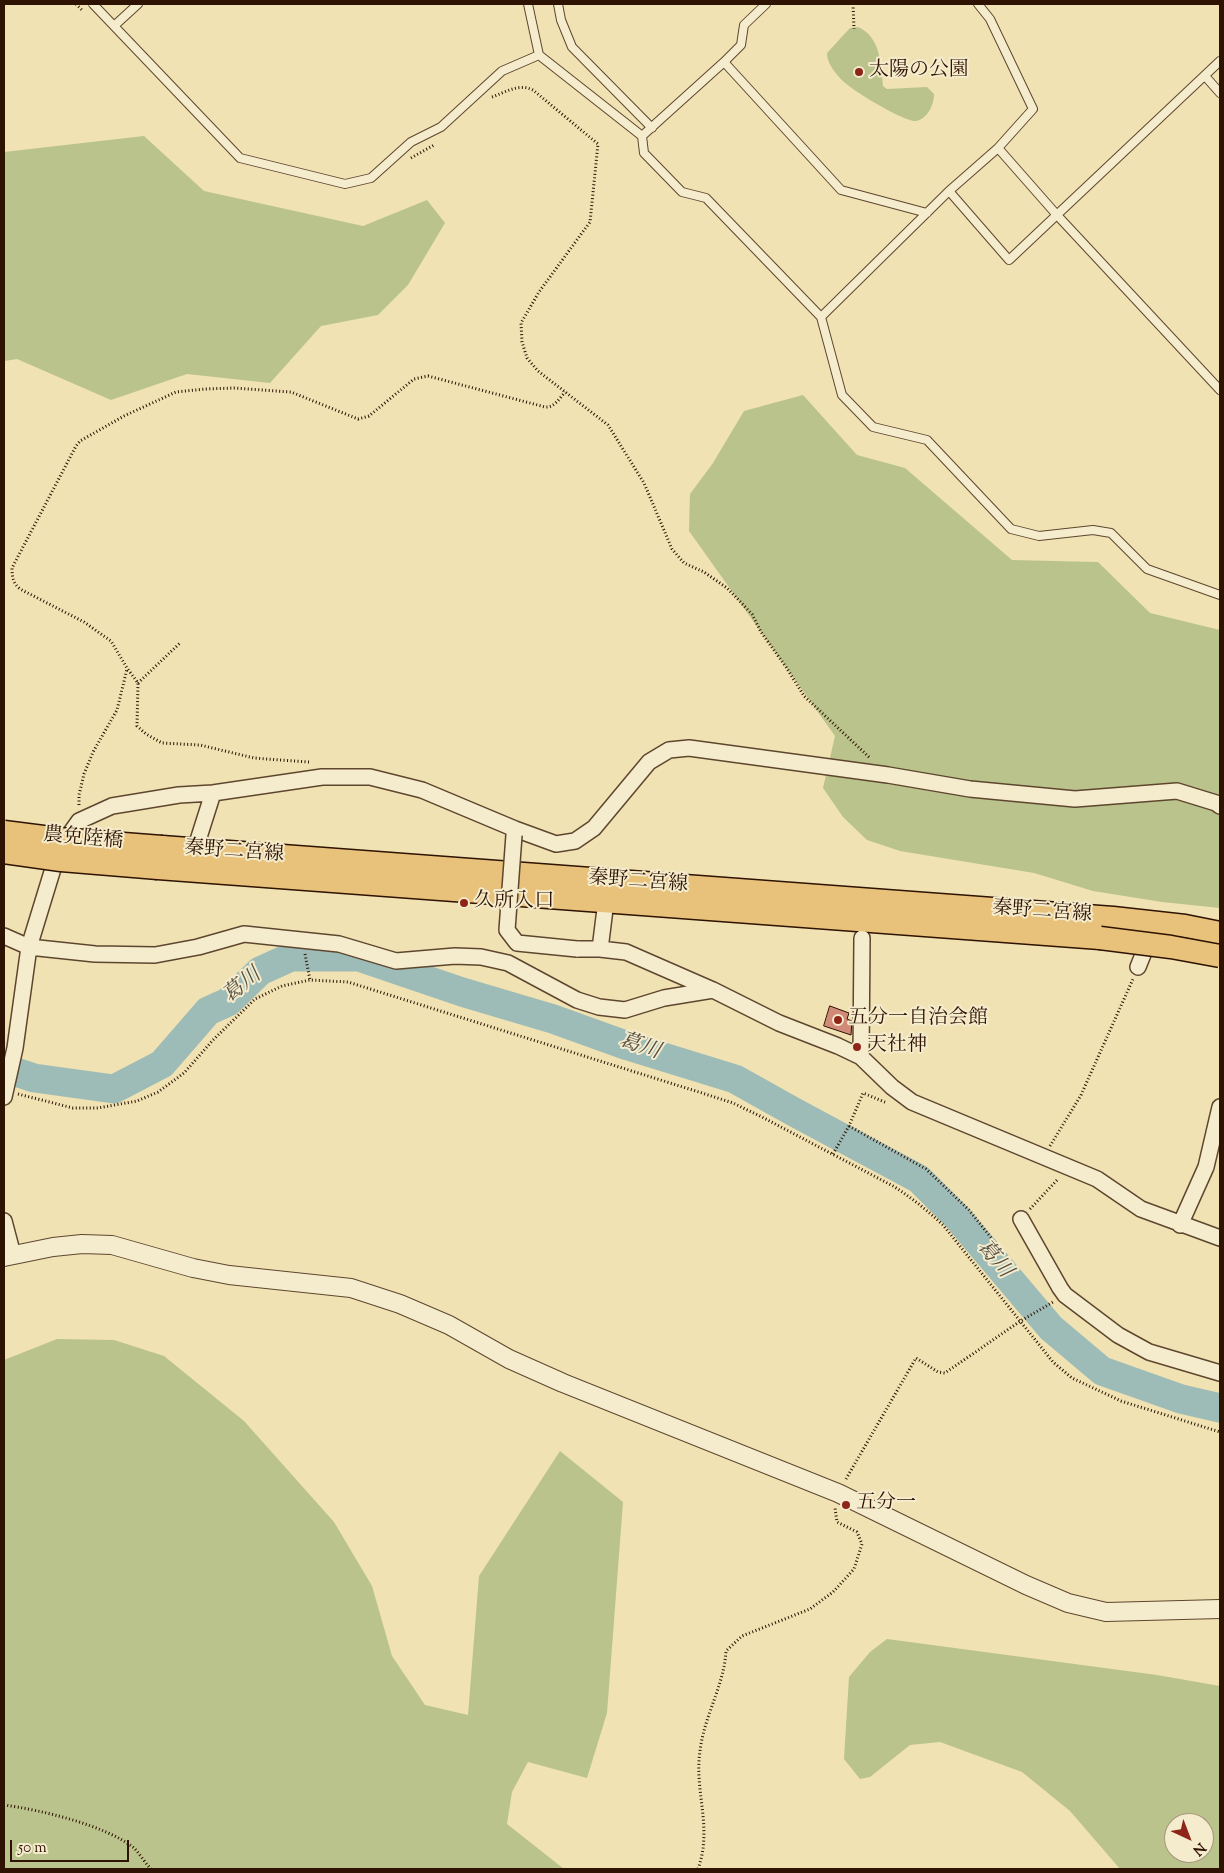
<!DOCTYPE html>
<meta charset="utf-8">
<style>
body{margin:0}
#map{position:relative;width:1224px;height:1873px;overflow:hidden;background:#f0e2b3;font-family:"Sorts Mill Goudy",serif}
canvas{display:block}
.frame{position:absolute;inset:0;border:5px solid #2e1202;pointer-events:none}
.north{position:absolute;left:1164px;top:1813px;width:50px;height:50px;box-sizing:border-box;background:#f5ecce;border:1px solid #a5957c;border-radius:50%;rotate:137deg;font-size:14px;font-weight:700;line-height:20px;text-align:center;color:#2e1202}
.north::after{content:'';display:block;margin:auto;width:18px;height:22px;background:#8f2418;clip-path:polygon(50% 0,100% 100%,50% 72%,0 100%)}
.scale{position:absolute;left:10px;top:1840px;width:119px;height:22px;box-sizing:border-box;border:2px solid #2e1202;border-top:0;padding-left:6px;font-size:15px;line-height:18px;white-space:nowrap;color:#2e1202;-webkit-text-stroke:4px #f5ecce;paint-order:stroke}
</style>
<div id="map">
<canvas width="1224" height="1873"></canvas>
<div class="frame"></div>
<div class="north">N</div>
<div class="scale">50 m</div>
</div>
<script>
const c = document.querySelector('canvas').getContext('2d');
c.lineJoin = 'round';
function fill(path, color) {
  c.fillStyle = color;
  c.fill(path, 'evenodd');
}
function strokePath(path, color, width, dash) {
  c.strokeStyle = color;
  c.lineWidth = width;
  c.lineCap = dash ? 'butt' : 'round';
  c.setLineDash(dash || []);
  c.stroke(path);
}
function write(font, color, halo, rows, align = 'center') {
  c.font = font + ' "Sorts Mill Goudy","Noto Serif JP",serif';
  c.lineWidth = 4;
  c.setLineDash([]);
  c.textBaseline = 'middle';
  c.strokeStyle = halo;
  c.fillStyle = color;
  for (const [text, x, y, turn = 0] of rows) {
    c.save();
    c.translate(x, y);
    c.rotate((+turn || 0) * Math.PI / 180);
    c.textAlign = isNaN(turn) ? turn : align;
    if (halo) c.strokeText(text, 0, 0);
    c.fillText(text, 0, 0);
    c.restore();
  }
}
fill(new Path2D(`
 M858,27C881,37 881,65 883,86L887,89L927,87L934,94C934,104 928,119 916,121C904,122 847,88 839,77C833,70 827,62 827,53L850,28Z
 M144,136L204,191L363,226L427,200L445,223L408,285L378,315L321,326L270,383L187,374L111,400L17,359L4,361V152Z
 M803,395L857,455L905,468L1012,560L1098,562L1150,613L1220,630V908L1162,902L1093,891L1034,873L900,851L867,840L843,817L823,788L835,736L689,531L690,494L713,463L744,411Z
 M57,1339L114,1340L164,1356L244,1421L334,1522L372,1586L392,1656L425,1705L468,1715L479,1576L560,1451L623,1502L607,1713L587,1778L528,1762L512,1792L507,1824L564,1869H4V1360Z
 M887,1639L1157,1675L1220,1686V1869H1120L1070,1811L1022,1772L940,1742L910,1745L870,1777L860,1779L844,1759L849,1677L870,1652ZM1174,1823H1204V1853H1174Z`), '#bac38c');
strokePath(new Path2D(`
 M4,1068L34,1078L114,1089L162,1064L208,1011L228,1002L260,971L291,957H359L462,992L553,1019L628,1046L735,1079L794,1112L919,1179L957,1217L1051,1328L1102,1371L1181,1399L1220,1408`), '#9ebcb7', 29);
const building = new Path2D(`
 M830,1006L849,1013L847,1019L852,1021L851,1035L824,1026Z`);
fill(building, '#d18a77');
strokePath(building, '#2e1202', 1);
const service = new Path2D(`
 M93,4L240,158L345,184L371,178L411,142L441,127L502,71L539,55L528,4
 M558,4L561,20L572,47L652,128
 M978,4L990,19L1033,109L998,148L949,191L1009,260L1220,61
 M114,26L138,4
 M539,55L642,136
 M724,62L741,45L744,25L766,4
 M1205,76L1220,93
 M998,148L1056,214L1220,390
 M949,191L821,317L842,395L873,427L927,440L1011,529L1039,536L1093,530L1111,533L1147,569L1220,595
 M821,317L706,198L682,192L644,153L642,136L724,62L841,190L927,213`);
const minor = new Path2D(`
 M193,856L213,793
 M4,936L29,947L95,954L155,955L198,947L244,934L339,944L396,961L455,956L481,957L508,963L577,1000L599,1007L625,1010L664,998L713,990
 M577,949H600L626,952L713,990L779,1023L838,1046L861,1057L892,1087L912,1102L1097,1179L1141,1209L1220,1238
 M600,949L606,901
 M1138,967L1150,937
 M861,1057L862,938
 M4,1097L15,1048L29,947L59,849L79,821L112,806L179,795L213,793L322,777H370L422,790L515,829L556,844L575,841L594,828L649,762L669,750L689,748L888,775L970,789L1075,799L1177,791L1216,803L1220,806
 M1021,1219L1060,1288L1065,1295L1118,1335L1149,1352L1220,1373
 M4,1221L13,1255
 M1180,1225L1206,1167L1220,1107`);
const tertiary = new Path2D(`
 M4,1257L53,1247L82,1244L112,1245L193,1268L229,1275L351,1288L400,1304L449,1325L509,1359L563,1383L838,1493L1026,1585L1068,1603L1106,1612L1220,1609`);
const primary = new Path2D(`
 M162,847L1113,918L1185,926L1220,933
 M158,868L1100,938`);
strokePath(service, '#5e462e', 10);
strokePath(minor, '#5e462e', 18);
strokePath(tertiary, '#5e462e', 20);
strokePath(primary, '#2e1202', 25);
strokePath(new Path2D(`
 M76,4L83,11
 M853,4L854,29
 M492,97C506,92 519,83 533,90L598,144L590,222L539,292L521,323L522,342L527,358L538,371L608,425L644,483L672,549L684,563L704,572L727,588L752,614L761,632L786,667L804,696L870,758
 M411,158L434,145
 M138,683L180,643
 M309,762L254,758L200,745L162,743L146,734L137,726L138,683L127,668L111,641L84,622L20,589C13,583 12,577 12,568L76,446L80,441L124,416L176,392L205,389L235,388L291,392L358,419L369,416L414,379L428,376L545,407C554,408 559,399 565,392
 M79,805V795L84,774L93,752L117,710L127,669
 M305,954L310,980
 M18,1094L73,1108H98L137,1101L158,1092L184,1073L213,1040L255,999L282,986L310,980L348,982L702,1093L733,1103L762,1117L893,1186C912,1198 927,1210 943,1225L1053,1362L1072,1378L1121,1401L1220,1432
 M849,1126L926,1169L969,1210L1001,1250
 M1050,1146L1081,1095L1133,979
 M833,1154L849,1126L863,1093L887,1103
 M1030,1209L1058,1179
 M846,1479L916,1358L938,1372L945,1373L1019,1322L1053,1302
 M4,1805C41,1810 105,1825 134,1848C140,1854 145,1863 151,1869
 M698,1869C713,1828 694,1791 700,1751C704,1716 724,1686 726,1651L742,1636L810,1609L833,1592L854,1569L862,1544L857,1532L837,1522L835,1508`), '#2e1202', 3, [1, 2.5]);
strokePath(service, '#f5ecce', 8);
strokePath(minor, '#f5ecce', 15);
strokePath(tertiary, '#f5ecce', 18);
strokePath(primary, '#e8c17a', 22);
const minorBridge = new Path2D(`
 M514,835L507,930L517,943L577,949`);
const primaryBridge = new Path2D(`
 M4,832L59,839L162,847
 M4,852L61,860L158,868
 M1100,938L1171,947L1220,956`);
strokePath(minorBridge, '#5e462e', 18, []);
strokePath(primaryBridge, '#2e1202', 25, []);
strokePath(minorBridge, '#f5ecce', 15);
strokePath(primaryBridge, '#e8c17a', 22);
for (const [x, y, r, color] of [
 [859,72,5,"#8f2418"],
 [464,903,5,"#8f2418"],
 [838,1020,5,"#8f2418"],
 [857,1047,5,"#8f2418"],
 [846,1505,5,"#8f2418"]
]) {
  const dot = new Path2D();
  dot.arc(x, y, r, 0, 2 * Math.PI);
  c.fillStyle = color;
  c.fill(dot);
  strokePath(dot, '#f5ecce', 2);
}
write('20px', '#2e1202', '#f5ecce', [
 ["太陽の公園",869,72],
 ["久所入口",474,903],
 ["五分一自治会館",848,1020],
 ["天社神",867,1047],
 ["五分一",856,1505]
], 'left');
write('20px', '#2e1202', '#f5ecce', [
 ["農免陸橋",83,840,5],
 ["秦野二宮線",234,853,4],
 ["秦野二宮線",638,883,4],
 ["秦野二宮線",1042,913,4]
]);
write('italic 21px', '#554e41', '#f5ecce', [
 ["葛川",243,987,-39],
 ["葛川",639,1048,18],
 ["葛川",993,1260,50]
]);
</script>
